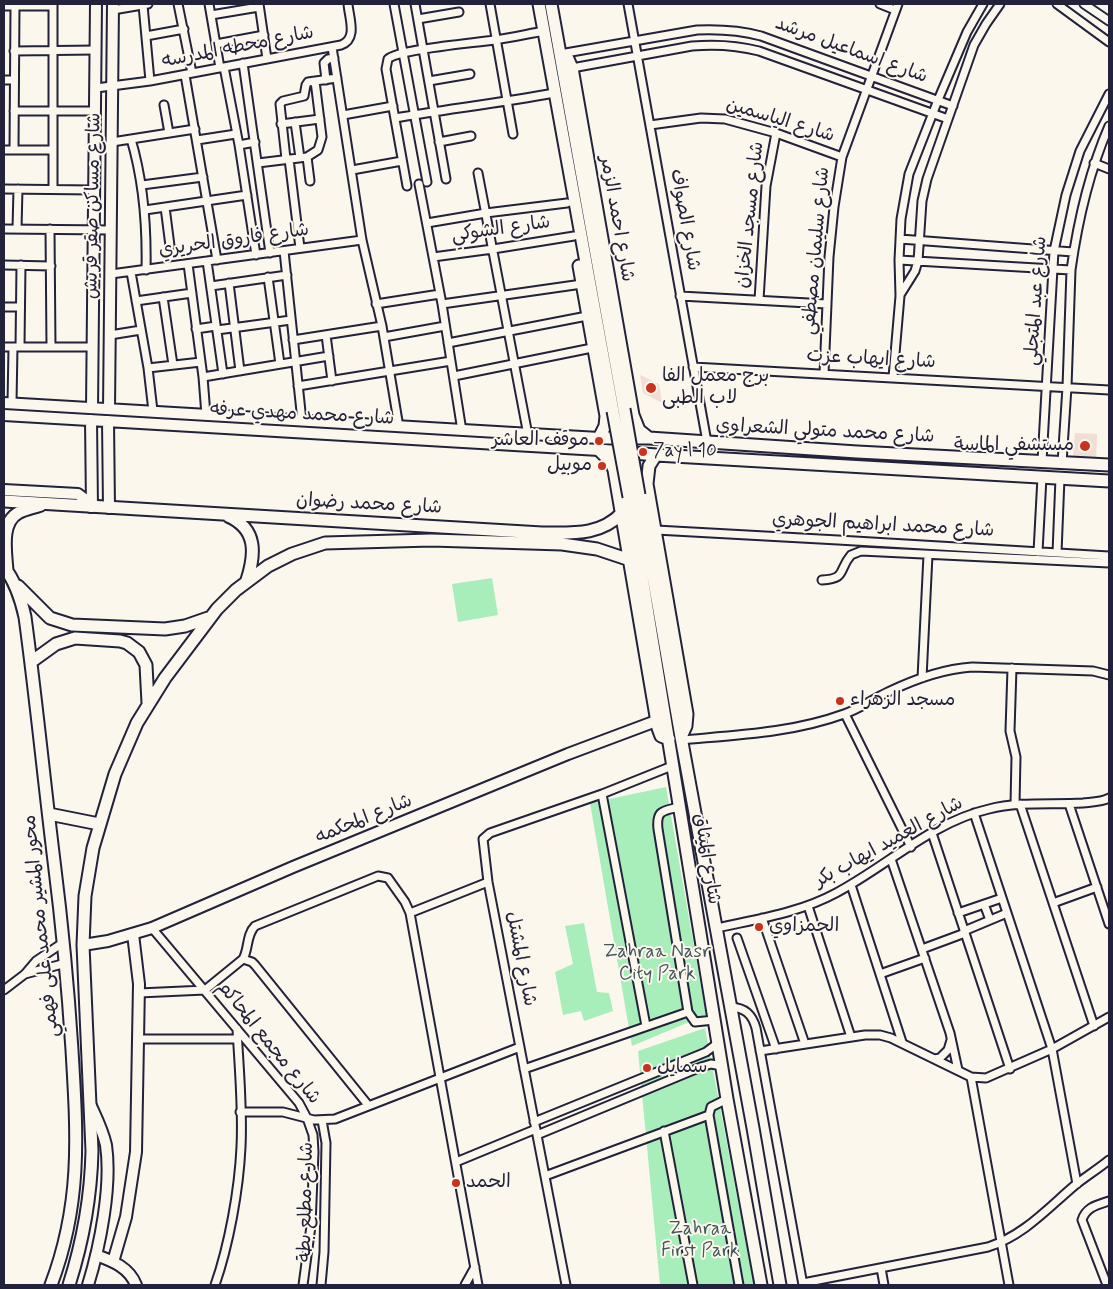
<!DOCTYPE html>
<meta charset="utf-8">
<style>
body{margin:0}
#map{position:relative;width:1113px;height:1289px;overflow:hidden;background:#fbf7ec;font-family:Mynerve,sans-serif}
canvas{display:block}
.frame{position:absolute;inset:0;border:5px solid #22223b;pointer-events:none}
</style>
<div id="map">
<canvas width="1113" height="1289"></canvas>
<div class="frame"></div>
</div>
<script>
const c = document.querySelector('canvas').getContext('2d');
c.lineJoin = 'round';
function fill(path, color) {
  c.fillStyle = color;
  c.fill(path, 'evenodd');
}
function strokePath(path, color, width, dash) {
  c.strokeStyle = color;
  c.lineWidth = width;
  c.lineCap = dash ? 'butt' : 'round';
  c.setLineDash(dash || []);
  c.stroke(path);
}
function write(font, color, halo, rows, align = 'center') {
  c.font = font + ' Mynerve,"Playpen Sans Arabic",sans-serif';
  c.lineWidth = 4;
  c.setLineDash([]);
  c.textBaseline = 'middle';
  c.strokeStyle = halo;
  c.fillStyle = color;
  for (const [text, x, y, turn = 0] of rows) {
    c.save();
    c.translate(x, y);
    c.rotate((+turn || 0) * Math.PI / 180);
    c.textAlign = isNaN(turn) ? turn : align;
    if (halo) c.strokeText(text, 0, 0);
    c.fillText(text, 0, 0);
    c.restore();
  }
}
fill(new Path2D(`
 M640,375L659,384L662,403L643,393Z
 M1075,433L1097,434L1096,459L1073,458Z`), '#f1ddd4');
fill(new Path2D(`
 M492,578L498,615L458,622L452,584Z
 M666,787L706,1015L632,1046L590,803Z
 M584,923L597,992L609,993L613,1011L584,1021L581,1011L563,1015L555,972L573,964L565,926Z
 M705,1028L754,1285H660L638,1051Z`), '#a8eeba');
const street = new Path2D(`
 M53,4V189
 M178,4L192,73
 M209,4L220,68
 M259,4L267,59
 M394,4L427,182
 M415,4L446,179
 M490,4L513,134
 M628,4L707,442
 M880,4L895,10
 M1057,4L1109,42
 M1084,4L1109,21
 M143,5L150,81
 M4,6H53
 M113,10L148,4
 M211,15L259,7
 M418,19L459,12
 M146,36L184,29
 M216,44L264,35
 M332,47L362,240L382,326L399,427
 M14,51L96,50
 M560,54L697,30C720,29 739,30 761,36L953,106
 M243,63L270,253
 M224,67L239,145L256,255
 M572,68L692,46C715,44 736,45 759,51L948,119
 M185,75L217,260
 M4,80H14
 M326,80L324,63L328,59L334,58
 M429,81L470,74
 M96,88L150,81L341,45C358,39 349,18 348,4
 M164,105L169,133
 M14,111H95
 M343,115L393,106
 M395,118C448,109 501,103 554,93
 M295,122L300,158
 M281,124L320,119
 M650,125L701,118L725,119L776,133L842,157
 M131,139C144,183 147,225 146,270
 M197,140L236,134
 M112,142L195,129
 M439,142L471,136
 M239,145L255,142
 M4,150H52
 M14,150L15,6
 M307,157L310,181
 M286,159L280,104L283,101L304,96L306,85L308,82L337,78
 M289,159L300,248
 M258,163L307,157L318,150L322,137L315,81
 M1094,163L1109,169
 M352,170L402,161
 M478,173L528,435
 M419,184L442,304L462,431
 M142,185L203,177
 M407,186L386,69L388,59C399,49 475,43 494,40C511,38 527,34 544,31
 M4,189L94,190
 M165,207L170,246
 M145,210L247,195
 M427,223L486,213L567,203
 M4,229L111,230
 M17,229L18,189
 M50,229L51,347
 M900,239L1073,252
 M284,251L302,421
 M433,257L493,249L574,236
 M899,260L1071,270
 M207,261L223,374
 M188,264L203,377L206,415
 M4,265L51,266
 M131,272L148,368L153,411
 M111,274L362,240
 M268,277L280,364
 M229,283L240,371
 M211,286L287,275
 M900,295L915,271L918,261L922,201L927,179L974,45L986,24L1000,4
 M680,296L827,304
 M163,297L173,365
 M759,300L766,186L776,133
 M136,301L192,293
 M376,304L440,294
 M442,304L582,284
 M4,307H20
 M196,329L216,326
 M217,330L291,320
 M110,335L141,330
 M326,335L332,381
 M384,337L445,326
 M293,340L382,326
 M448,343L587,316
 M4,347H93
 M20,347L21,265
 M693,367L1109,390
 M148,368L201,362
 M824,374L829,257L834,207L842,157L898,4
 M454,376L592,348
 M203,377L329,356
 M893,377L900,296L899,260L901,219L909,174L938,100L967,32L983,4
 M298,386L451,361
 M12,403L13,347
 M1042,461L1054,251L1066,195L1080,151L1109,94
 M1062,463L1067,387L1071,270C1078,220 1089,172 1109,126
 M656,530L838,540L1109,556
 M1038,552L1042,477
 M1057,553L1060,478
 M822,580C847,579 838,570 851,555L861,551L1109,563
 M1012,668L1010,731L1016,757L1015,804
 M922,678L928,555
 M845,714L911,847
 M681,740C736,735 792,733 844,714C859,709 873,699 888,692C915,679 942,669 972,667L1093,671L1109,675
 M602,794L646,1026
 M1020,804L1094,1026
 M1069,804L1109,924
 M679,807C663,811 656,810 658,829L688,1012L695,1022L714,1020
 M974,813L1052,1049L1077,1184
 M932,833L1010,1069
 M891,859L950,1033L958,1070
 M851,885L902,1042
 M1053,903L1097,887
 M984,904L990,920
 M808,906L851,1037
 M410,913L488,882
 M958,913L1002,898
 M762,918L805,1044
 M152,928L299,1103L307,1118L313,1135L314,1152L311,1226L303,1285
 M717,928C757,919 799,913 836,893C887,866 932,822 989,809C1020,801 1052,805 1083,803C1092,802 1102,802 1109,798
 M964,931L1007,913
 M737,938L776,1049
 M922,949L965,933
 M243,959L252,962L255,965L368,1105
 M25,974L66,963
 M880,974L925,958
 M4,990L25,974L36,961L64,942
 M139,993L205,990L243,959C249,949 246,935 255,926L378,876L388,878L405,902L410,913L478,1285
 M731,1007C745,1008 752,1014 756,1028L803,1285
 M139,1039H237
 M760,1051L865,1035H880L891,1038L971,1077L986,1078L1052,1049L1109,1017
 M934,1059L940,1058L948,1050L951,1040
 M524,1069L688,1012
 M971,1077L1009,1285
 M727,1099L711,1107L709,1115L739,1285
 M240,1112H283L314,1120L335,1119L520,1047
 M534,1122L706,1052L718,1043
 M664,1131L693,1285
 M537,1135L701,1067L711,1064L722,1066
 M456,1162L536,1129
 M545,1176L709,1115
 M881,1268L884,1285
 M803,1283L988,1247C1023,1236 1047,1209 1074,1186C1085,1177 1098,1169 1109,1160
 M215,1285C229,1245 239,1190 241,1147C243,1108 239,1068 237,1029
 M321,1285L324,1252L326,1143L322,1120
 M465,1285L475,1267
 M566,1285L488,882L483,839L490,833L602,794L672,766
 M1107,1285L1082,1220C1086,1207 1097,1205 1109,1201`);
const secondary = new Path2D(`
 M4,403L599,438
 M92,408L96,4
 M109,409L113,4
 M4,415L599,450
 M91,420L92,507
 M108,421L109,508
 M4,490L78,494L86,500L91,507
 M83,945L108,941L152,928L293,867L568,754L656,721
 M96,1255C112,1261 129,1267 136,1285
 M113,1262L126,1217L136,1152L139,984L133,934
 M88,1285C100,1246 112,1186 106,1145C103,1131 97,1119 91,1106`);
const primary = new Path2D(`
 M539,4L613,411
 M551,4L624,409
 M560,54L568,59L572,68L633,415L639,430L649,438
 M579,266L606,416L605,426L599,438
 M599,438H649L857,452L1109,465
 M599,450L656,455L1109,481
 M599,450L611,462L614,470L658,728L661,736L669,739
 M656,455L649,466L647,484L687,714L686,726L681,737
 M639,495L681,737L753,1128L780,1285
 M629,497L727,1099L761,1285
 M4,501L542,533C572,533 600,536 622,513
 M228,516C258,529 255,555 247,580
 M4,567C15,581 21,599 25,617C36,698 44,780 54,861C62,924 68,987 72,1050C77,1135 82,1203 51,1285
 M7,571C6,553 0,523 18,513C25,509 33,508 41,505
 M18,586L50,618L72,625L165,629L185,626L208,618
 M31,662L56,644L75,638L120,641L127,643L139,652L146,665L148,703
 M49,814L99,824
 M69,1285C83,1241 91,1197 92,1151L83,945L85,896L93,848L115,774L137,723L165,678L217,609L236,590L268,566L292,554L325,543L431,540L562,544L597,549L630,560`);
strokePath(street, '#22223b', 11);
strokePath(secondary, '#22223b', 14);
strokePath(primary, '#22223b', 15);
strokePath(street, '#fbf7ec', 7);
strokePath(secondary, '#fbf7ec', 10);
strokePath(primary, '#fbf7ec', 11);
const primaryBridge = new Path2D(`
 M624,409L639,495
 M613,411L629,497`);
strokePath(primaryBridge, '#22223b', 15, []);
strokePath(primaryBridge, '#fbf7ec', 11);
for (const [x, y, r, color] of [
 [651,388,6,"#c8321e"],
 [599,441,5,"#c8321e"],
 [1085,446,6,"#c8321e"],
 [643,452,5,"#c8321e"],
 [602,466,5,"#c8321e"],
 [840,701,5,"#c8321e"],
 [759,927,5,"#c8321e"],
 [647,1068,5,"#c8321e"],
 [456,1183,5,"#c8321e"]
]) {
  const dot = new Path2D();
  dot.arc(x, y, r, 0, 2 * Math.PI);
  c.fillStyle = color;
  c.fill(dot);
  strokePath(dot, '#fbf7ec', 2);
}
write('19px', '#22223b', '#fbf7ec', [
 ["شارع محطه المدرسه",238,48,-11],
 ["شارع اسماعيل مرشد",851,51,20],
 ["شارع الياسمين",780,121,17],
 ["شارع مساكن صقر قريش",94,206,-89],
 ["شارع مسجد الخزان",751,215,-84],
 ["شارع احمد الزمر",616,219,80],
 ["شارع الصواف",684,220,80],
 ["شارع الشوكي",501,230,-8],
 ["شارع فاروق الحريري",234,241,-8],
 ["شارع سليمان مصطفي",817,251,-85],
 ["شارع عبد المتجلي",1037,301,-86],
 ["شارع ايهاب عزت",871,360,3],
 ["شارع محمد مهدي عرفه",302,415,3],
 ["شارع محمد متولي الشعراوي",825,432,3],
 ["شارع محمد رضوان",369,505,3],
 ["شارع محمد ابراهيم الجوهري",883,526,3],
 ["شارع المحكمه",364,820,-22],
 ["شارع العميد ايهاب بكر",889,843,-29],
 ["شارع الميثاق",706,859,81],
 ["محور المشير محمد على فهمي",42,926,-96],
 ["شارع المشتل",520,959,79],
 ["شارع مجمع المحاكم",268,1043,51],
 ["شارع مطلع بطة",307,1202,-89]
]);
write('19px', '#22223b', '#fbf7ec', [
 ["برج معمل الفا",662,377],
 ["لاب الطبى",662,399],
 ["موقف العاشر",589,441,"right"],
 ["مستشفي الماسة",1074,446,"right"],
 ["7ay l 10",653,452],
 ["موبيل",592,466,"right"],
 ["مسجد الزهراء",850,701],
 ["الحمزاوي",769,927],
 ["سمايل",657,1068],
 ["الحمد",466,1183]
], 'left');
write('19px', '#44555b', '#fbf7ec', [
 ["Zahraa Nasr",657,953],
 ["City Park",657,975],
 ["Zahraa",700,1230],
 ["First Park",700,1252]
]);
</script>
